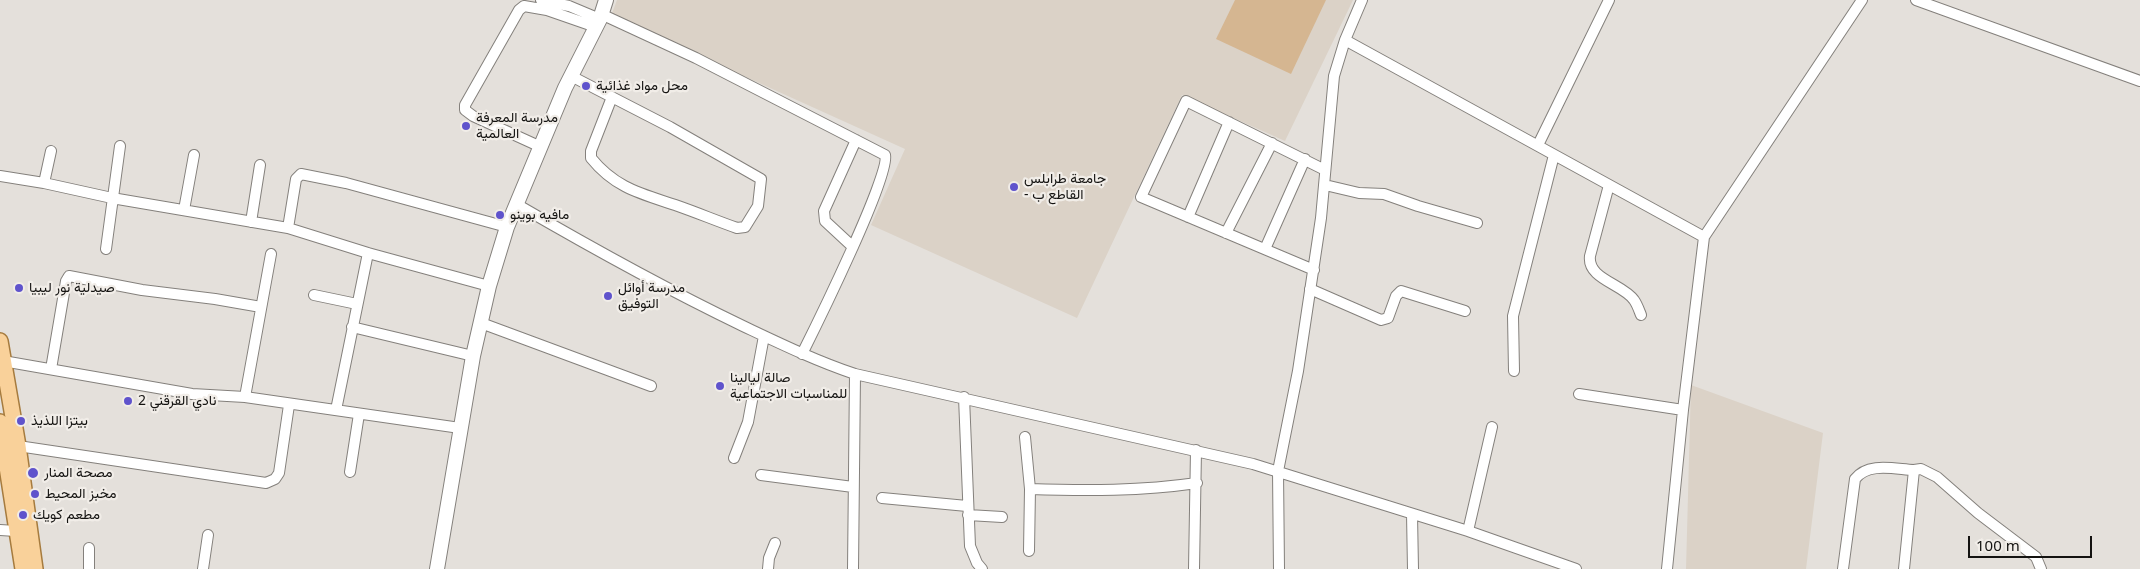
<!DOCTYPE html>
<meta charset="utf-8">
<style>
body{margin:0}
#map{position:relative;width:2140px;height:569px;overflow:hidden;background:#e4e0db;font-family:"Noto Sans",sans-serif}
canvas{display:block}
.scale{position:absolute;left:1968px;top:536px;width:124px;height:22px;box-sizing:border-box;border:2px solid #141311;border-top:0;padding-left:6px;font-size:15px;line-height:18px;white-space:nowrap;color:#141311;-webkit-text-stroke:4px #f1ede8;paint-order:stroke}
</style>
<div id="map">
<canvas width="2140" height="569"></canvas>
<div class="scale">100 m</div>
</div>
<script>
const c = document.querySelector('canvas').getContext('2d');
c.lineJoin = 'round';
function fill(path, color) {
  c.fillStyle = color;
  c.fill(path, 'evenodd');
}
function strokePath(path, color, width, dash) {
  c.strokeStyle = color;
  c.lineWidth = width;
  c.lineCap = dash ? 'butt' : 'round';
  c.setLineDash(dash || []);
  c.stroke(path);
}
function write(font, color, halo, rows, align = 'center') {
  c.font = font + ' "Noto Sans",Vazirmatn,sans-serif';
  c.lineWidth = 4.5;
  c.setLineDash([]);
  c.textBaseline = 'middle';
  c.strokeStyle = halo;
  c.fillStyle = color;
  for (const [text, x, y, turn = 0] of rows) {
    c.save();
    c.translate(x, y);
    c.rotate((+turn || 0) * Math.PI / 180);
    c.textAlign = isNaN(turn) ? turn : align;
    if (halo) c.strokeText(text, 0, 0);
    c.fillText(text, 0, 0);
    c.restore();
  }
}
fill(new Path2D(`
 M617,0H1353L1285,141L1182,95L1077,318L871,225L905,149L611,16Z
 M1691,385L1823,433L1806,569H1686Z`), '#dbd2c7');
fill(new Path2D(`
 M1235,0H1326L1291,74L1216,39Z`), '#d5b691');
const street = new Path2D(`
 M541,0L569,6L600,19
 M1916,0L2140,81
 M601,14L696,58L885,155C892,172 815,328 802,354
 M1345,40L1704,237
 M571,76L670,127L761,179L758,206L745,227L737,228C717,221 698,213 678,206C643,194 616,189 591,158V151L612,97
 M1538,145L1609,0
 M541,147L473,116L465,110V105L519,10L524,6L547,10L596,27
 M0,176L44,183L112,198L288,228L368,253L489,286
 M44,183L51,151
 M1325,185L1359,193L1384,194L1418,206L1477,223
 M1609,185L1590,256C1587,279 1623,284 1634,300C1637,304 1639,310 1641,315
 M518,205C592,248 666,289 743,326C779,343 816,361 855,374L1253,464L1468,531L1576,569
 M184,210L194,155
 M1188,217L1229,122
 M251,222L260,165
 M288,228L296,179L301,174L346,183L507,227
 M1226,233L1272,143
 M853,247L825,221L824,211L856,140
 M106,249L120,146
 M1265,249L1305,159
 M1314,270L1141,197L1186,101L1325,170
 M1310,289L1381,320L1388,318L1396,296L1401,291L1465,311
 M314,295L357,304
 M481,323L651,386
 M352,327L473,356
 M3,361L192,394L245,397L460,428
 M51,369L66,281L69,276L142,290L215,299L261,307
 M1514,371L1513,316L1554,155
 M1579,394L1683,410
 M245,397L271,254
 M964,397L970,546L977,563L982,569
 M336,410L368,253
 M1025,437L1030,489L1029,551
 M18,446L266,483L275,479L279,473L289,405
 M734,458L748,422L764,336
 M350,472L359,414
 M761,475L853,487
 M1030,489C1087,491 1141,491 1197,483
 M882,498L967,506
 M1412,514L1413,569
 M968,515L1002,517
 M0,530L16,531
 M1468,531L1492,427
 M89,548V569
 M203,569L208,535
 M768,569L769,558L775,543
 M853,569L855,374
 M1194,569L1196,450
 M1279,569L1278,471L1298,371L1321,218L1334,76L1345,40L1362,0
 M1667,569L1683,410L1704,237L1862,0
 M1843,569L1855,479C1868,462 1894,469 1914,470
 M1904,569L1914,470L1921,469L1937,477L1978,513L2036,557L2041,569`);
const secondary = new Path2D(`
 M437,569L473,356L489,286L507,227L565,88L600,19L606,0`);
const primary = new Path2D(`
 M0,341L18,446L35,569
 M0,422L23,569`);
strokePath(street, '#84807c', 12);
strokePath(secondary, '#84807c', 16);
strokePath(primary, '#a67b3e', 18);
strokePath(street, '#fff', 10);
strokePath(secondary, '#fff', 14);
strokePath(primary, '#f9d19a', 15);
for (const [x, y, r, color] of [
 [586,86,5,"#5f53cc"],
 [466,126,5,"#5f53cc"],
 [1014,187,5,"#5f53cc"],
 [500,215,5,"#5f53cc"],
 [19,288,5,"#5f53cc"],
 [608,296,5,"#5f53cc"],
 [720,386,5,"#5f53cc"],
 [128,401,5,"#5f53cc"],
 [21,421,5,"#5f53cc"],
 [33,473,6,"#5f53cc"],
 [35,494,5,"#5f53cc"],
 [23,515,5,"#5f53cc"]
]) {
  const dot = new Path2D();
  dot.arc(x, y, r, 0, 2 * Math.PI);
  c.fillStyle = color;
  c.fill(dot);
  strokePath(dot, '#f1ede8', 2);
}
write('14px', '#141311', '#f1ede8', [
 ["محل مواد غذائية",596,86],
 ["مدرسة المعرفة",476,118],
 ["العالمية",476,134],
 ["جامعة طرابلس",1024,179],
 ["- القاطع ب",1024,195],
 ["مافيه بوينو",510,215],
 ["صيدلية نور ليبيا",29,288],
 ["مدرسة أوائل",618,288],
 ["التوفيق",618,304],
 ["صالة ليالينا",730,378],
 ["للمناسبات الاجتماعية",730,394],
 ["نادي القرقني 2",138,401],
 ["بيتزا اللذيذ",31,421],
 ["مصحة المنار",44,473],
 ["مخبز المحيط",45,494],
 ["مطعم كويك",33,515]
], 'left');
</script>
